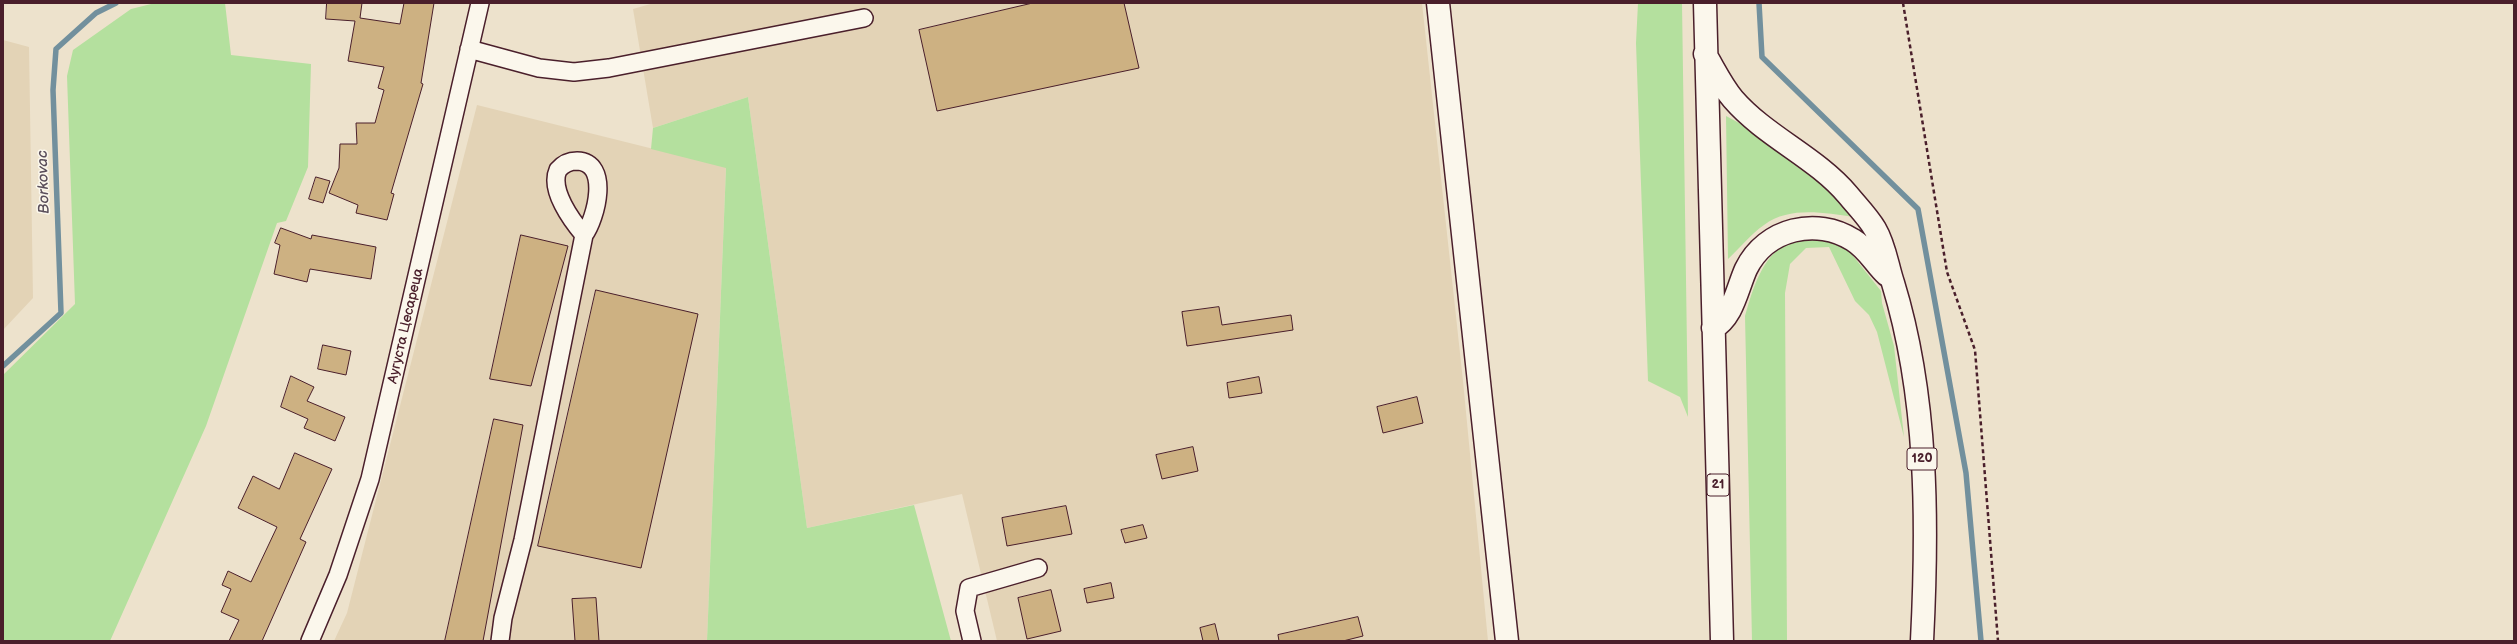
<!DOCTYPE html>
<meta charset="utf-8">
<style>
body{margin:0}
#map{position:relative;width:2517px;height:644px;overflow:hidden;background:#ede2cc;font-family:"Balsamiq Sans",sans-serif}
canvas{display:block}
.frame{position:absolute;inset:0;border:4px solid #4a1f2b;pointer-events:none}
</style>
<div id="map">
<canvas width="2517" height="644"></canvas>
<div class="frame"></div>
</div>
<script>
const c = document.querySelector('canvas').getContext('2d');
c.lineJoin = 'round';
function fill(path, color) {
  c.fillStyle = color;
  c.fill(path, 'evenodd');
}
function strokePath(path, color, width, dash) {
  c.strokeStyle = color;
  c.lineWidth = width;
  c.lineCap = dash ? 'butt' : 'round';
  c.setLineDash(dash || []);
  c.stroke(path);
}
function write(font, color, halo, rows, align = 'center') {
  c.font = font + ' "Balsamiq Sans",sans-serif';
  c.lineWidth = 3;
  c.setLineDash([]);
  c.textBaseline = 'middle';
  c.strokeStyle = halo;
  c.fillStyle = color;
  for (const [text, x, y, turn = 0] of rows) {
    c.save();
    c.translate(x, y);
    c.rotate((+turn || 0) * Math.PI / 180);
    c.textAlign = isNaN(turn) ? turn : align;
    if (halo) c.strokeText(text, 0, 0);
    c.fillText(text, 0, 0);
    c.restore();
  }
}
fill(new Path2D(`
 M654,3H1422L1463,381L1488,641H997L962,494L807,528L748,97L653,128L633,9Z
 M3,40L29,47L33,298L3,330Z
 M477,105L726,167L707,641H334L347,613Z`), '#e3d3b6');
fill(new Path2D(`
 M155,3H225L231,55L311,64L308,167L286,221L277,223L206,426L110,641H3V375L75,304L67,76L73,50L131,9Z
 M1638,3H1682L1688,417L1680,397L1648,381L1636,43Z
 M748,97L807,528L914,505L951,641H707L726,168L651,149L653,128Z
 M1726,116C1774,141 1820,173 1853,217C1824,213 1790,206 1764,225C1751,234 1740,248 1728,259Z
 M1818,234L1836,237L1850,252L1881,291L1882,303L1894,346L1904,437L1877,332L1869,315L1855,301L1829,247L1806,248L1790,264L1785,293L1787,641H1752L1745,316C1753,289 1761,258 1788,242C1796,238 1808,236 1818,234Z`), '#b4e09e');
strokePath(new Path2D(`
 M1759,3L1762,57L1918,209L1966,473L1981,641
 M3,366L61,313L53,90L56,49L96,13L116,3`), '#72909d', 5.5);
const building = new Path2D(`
 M327,3H362L360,18L400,24L404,3H434L421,83L423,84L391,193L394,194L387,220L356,213L358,205L329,193L339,168L340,144H357L356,123H375L384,90L378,88L384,67L348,61L355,21L326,19Z
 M1033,3H1124L1139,68L937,111L919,30Z
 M316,177L330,181L323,203L309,199Z
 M281,228L311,239L312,235L376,247L371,279L310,269L307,282L274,274L280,245L275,243Z
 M521,235L568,246L531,386L490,379Z
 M596,290L698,314L641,568L538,546Z
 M1219,307L1222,325L1291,315L1293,330L1187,346L1182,312Z
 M323,345L351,351L346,375L318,369Z
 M291,376L314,387L307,401L345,417L335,441L304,428L308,419L281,407Z
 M1259,377L1262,393L1229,398L1227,383Z
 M1417,397L1423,423L1383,433L1377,407Z
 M494,419L523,425L483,641H445Z
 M1193,447L1198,471L1162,479L1156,455Z
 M295,453L332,469L300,539L306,542L262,641H229L239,620L221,612L231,589L222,585L228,571L251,582L277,527L238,508L253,476L279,489Z
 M1066,506L1072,534L1007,546L1002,518Z
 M1143,525L1147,538L1125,543L1121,530Z
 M1111,583L1114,598L1087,603L1084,589Z
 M1051,590L1061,631L1027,639L1018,598Z
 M596,598L599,641H575L572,599Z
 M1358,617L1363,636L1343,641H1279L1278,635Z
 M1215,624L1219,641H1203L1200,628Z`);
fill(building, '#cdb182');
strokePath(building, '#4a1f2b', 1);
const minor = new Path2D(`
 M469,49L539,68L574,72L609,68L864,18
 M310,641L338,575L370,479L480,3
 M500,641L503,618L523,540L584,235C596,219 611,162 577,161C569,161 563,164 558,170C549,190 572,221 584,235
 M972,641L965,611L969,588L1038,568`);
const major = new Path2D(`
 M1438,3L1507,641
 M1705,3L1722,641
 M1705,54C1714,69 1722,86 1733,99C1766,137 1816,157 1848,195C1857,206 1868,217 1875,229C1885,246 1887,265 1893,283C1928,397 1928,523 1922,641
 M1713,328C1733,317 1737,289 1746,269C1766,228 1817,217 1853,240C1868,249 1875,264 1887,275`);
strokePath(minor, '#4a1f2b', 20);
strokePath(major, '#4a1f2b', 25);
strokePath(new Path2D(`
 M1903,3L1947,272L1975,350L1998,641`), '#4a1f2b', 2.5, [4, 3]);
strokePath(minor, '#fbf7ec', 17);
strokePath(major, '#fbf7ec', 22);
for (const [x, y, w] of [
 [1922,459,30],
 [1718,485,22]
]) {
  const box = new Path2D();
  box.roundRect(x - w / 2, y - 11, w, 22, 3);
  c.fillStyle = '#fbf7ec';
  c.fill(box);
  strokePath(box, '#4a1f2b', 1);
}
write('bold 13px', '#4a1f2b', null, [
 ["120",1922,459],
 ["21",1718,485]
]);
write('14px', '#4a1f2b', '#fbf7ec', [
 ["Аугуста Цесареца",406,326,-77]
]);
write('italic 15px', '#5a4e5a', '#fbf7ec', [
 ["Borkovac",44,182,-92]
]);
</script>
